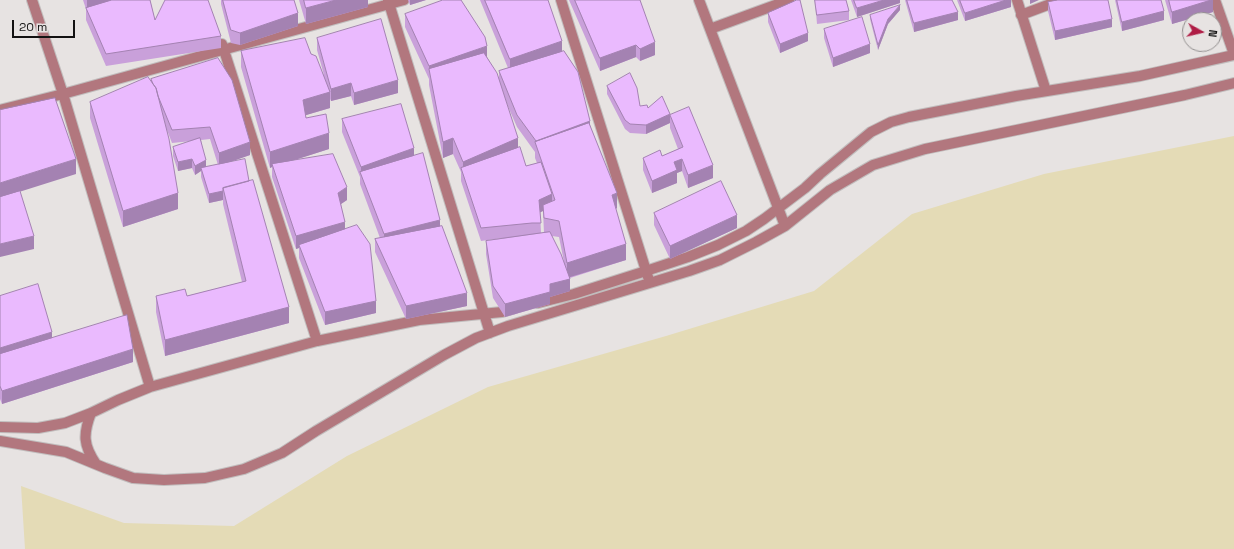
<!DOCTYPE html>
<style>
body{margin:0}
#map{position:relative;width:1234px;height:549px;overflow:hidden;background:#e7e3e2;font-family:"Space Grotesk",sans-serif}
canvas{display:block}
.north{position:absolute;left:1182px;top:12px;width:40px;height:40px;box-sizing:border-box;background:#e7e3e2;border:1px solid #928f8f;border-radius:50%;rotate:98deg;font-size:11px;font-weight:700;line-height:16px;text-align:center;color:#131212}
.north::after{content:'';display:block;margin:auto;width:14px;height:18px;background:#af1c45;clip-path:polygon(50% 0,100% 100%,50% 72%,0 100%)}
.scale{position:absolute;left:12px;top:20px;width:63px;height:18px;box-sizing:border-box;border:2px solid #131212;border-top:0;padding-left:5px;font-size:12px;line-height:14px;white-space:nowrap;color:#131212;-webkit-text-stroke:3px #e7e3e2;paint-order:stroke}
</style>
<div id="map">
<canvas width="1234" height="549"></canvas>
<div class="north">N</div>
<div class="scale">20 m</div>
</div>
<script>
const c = document.querySelector('canvas').getContext('2d');
c.lineJoin = 'round';
function fill(path, color) {
  c.fillStyle = color;
  c.fill(path, 'evenodd');
}
function strokePath(path, color, width, dash) {
  c.strokeStyle = color;
  c.lineWidth = width;
  c.lineCap = dash ? 'butt' : 'round';
  c.setLineDash(dash || []);
  c.stroke(path);
}
fill(new Path2D(`
 M1234,136V549H25L21,486L124,523L234,526L347,456L488,387L666,336L814,291L912,214L1044,174Z`), '#e4dbb6');
const street = new Path2D(`
 M32,0L63,94L150,387
 M388,0L490,333
 M561,0L648,277
 M699,0L785,226
 M1017,0L1046,91
 M1215,0L1234,54
 M1021,15L1061,0
 M710,29L789,0
 M222,44L317,341
 M0,110L63,94L404,0
 M538,303L574,294L646,271L688,257L718,245L746,231L764,219L805,188L820,174L871,132L891,122L909,117L1016,96L1140,76L1234,55
 M91,413C83,434 83,445 96,464
 M0,427L38,428L65,423L91,413L118,400L150,387L317,341L419,320L502,312L515,308
 M0,441L66,452L105,468L133,478L164,480L205,478L244,469L282,453L316,431L444,355L476,338L508,326L689,271L720,260L756,242L785,226L830,190L873,165L925,149L1185,95L1234,83`);
strokePath(street, '#c1bdbd', 12);
strokePath(street, '#b2777e', 10);
fill(new Path2D(`
 M83,0H150L155,20L221,36V48L106,66L86,20V9Z
 M221,0H294L298,26L240,45L231,43L221,4Z
 M299,0H368V7L306,24Z
 M408,0H426L410,5Z
 M480,0H548L562,51L590,125L617,208L616,209L626,260L570,278V291L550,297V304L505,317L493,298L486,254V241L503,238L481,241L461,181V172L453,154L443,158L429,85V79L405,27V14L487,57L499,78V71L508,68ZM506,102L517,127L535,152V158L537,163L526,166L518,147ZM543,211L544,233H541L540,212ZM552,236L559,237L564,262Z
 M569,0H640L655,55L640,61L636,57L600,71Z
 M815,0H846L849,11V20L817,24Z
 M851,0H900V3L857,17Z
 M905,0H952L958,20L914,32Z
 M957,0H1011V7L965,21Z
 M1115,0H1161L1164,20L1122,31Z
 M1165,0H1213V12L1172,24Z
 M1048,2L1112,27L1055,40L1048,11Z
 M900,10L888,24L878,50L870,19V15Z
 M768,13L808,41L780,53L768,22Z
 M824,29L870,53L833,67L824,38Z
 M317,38L398,93L354,105L351,96L331,101L330,99V108L306,115V118L329,149L291,161L347,200L341,204L345,229L376,313L325,325L299,258V248L296,249L272,177V167L270,168L241,67V51L311,54L324,75L317,50Z
 M151,79L250,155L226,163L249,181L289,323L165,356L156,312V296H187L242,282L223,204V200L209,203L201,177V171L195,175L192,168L178,171L173,156V147L192,141L172,143L167,130L178,209L123,227L90,118V102L151,81ZM210,139L218,165L206,167L201,140Z
 M607,86L640,106L648,108L670,115L713,178L688,188L682,171L677,173V183L652,193L643,170V158L662,156L678,149L670,128V123L646,134L630,133L625,129L607,94Z
 M342,119L414,155L440,226L467,306L406,319L375,252V239L380,238L360,184V177L342,132Z
 M654,213L737,228L670,259L654,225Z
 M0,296L52,338L133,362L2,404L0,399Z`), '#c9a0da');
fill(new Path2D(`
 M87,0H114L87,9Z
 M336,0H368V7L306,24V8Z
 M410,0H426L410,5Z
 M884,0H900V3L857,17V8Z
 M1006,0H1011V7L965,21V13Z
 M1030,0H1039L1030,4Z
 M1211,0H1213V12L1172,24V12Z
 M900,5V10L888,24L878,50V45L888,19Z
 M1164,11V20L1122,31V22Z
 M958,12V20L914,32V23Z
 M298,13V26L240,45V33Z
 M1112,19V27L1055,40V31Z
 M808,33V41L780,53V44Z
 M562,41V54L510,72V59Z
 M655,42V55L640,61V49Z
 M870,44V53L833,67V58Z
 M636,45V57L600,71V58Z
 M487,46V59L429,69V66Z
 M398,80V93L354,105V93Z
 M351,83V96L331,101V89Z
 M330,92V108L303,116V100Z
 M670,114V123L646,134V125Z
 M590,121V133L536,146V141Z
 M329,133V149L273,167L272,164V167L270,168V152Z
 M453,138V154L443,158V142Z
 M518,138V153L463,175V162Z
 M250,142V155L219,166V153Z
 M414,148V161L361,174V167Z
 M76,159V174L0,198V183Z
 M192,159V168L178,171V162Z
 M682,159V171L677,173V183L652,193V181L674,162Z
 M206,160V169L201,168V171L195,175V166Z
 M713,165V178L688,188V175Z
 M347,187V200L338,206V193Z
 M223,191V200L209,203V194Z
 M178,193V209L123,227V211Z
 M617,193V208L612,211V195Z
 M552,194V206L543,205V211L539,213V200Z
 M737,215V228L670,259V246Z
 M440,220V232L384,246V234Z
 M345,222V234L299,245V248L296,249V236Z
 M34,236V249L0,257V244Z
 M626,244V260L567,278V263Z
 M570,279V291L550,297V284Z
 M550,292V304L505,317V304Z
 M467,293V306L406,319V306Z
 M376,301V313L325,325V312Z
 M289,307V323L165,356V340Z
 M52,332V345L0,361V348Z
 M133,349V362L2,404V391Z`), '#a482b2');
const building = new Path2D(`
 M112,0H150L155,20L165,0H208L221,36L106,54L86,8Z
 M223,0H294L298,13L240,33L231,30Z
 M304,0H336L306,8Z
 M443,0H461L485,37L487,46L429,66L405,14Z
 M485,0H548L562,41L510,59Z
 M575,0H640L655,42L640,49L636,45L600,58Z
 M797,0H800L808,33L780,44L768,13Z
 M815,0H846L849,11L817,15Z
 M854,0H884L857,8Z
 M907,0H952L958,12L914,23Z
 M960,0H1006L965,13Z
 M1058,0H1108L1112,19L1055,31L1048,2Z
 M1117,0H1161L1164,11L1122,22Z
 M1169,0H1211L1172,12Z
 M900,5L888,19L878,45L870,15Z
 M862,17L870,44L833,58L824,29Z
 M381,19L398,80L354,93L351,83L331,89L317,38Z
 M305,38L311,54L316,56L330,92L303,100L306,118L326,114L329,133L270,152L241,51Z
 M564,51L578,72L590,121L536,141L517,115L499,71Z
 M484,53L497,73L518,138L463,162L453,138L443,142L429,69Z
 M218,58L232,80L250,142L219,153L210,127L172,130L158,96L156,88L153,84L151,79Z
 M630,73L637,88L640,106L647,105L648,108L662,96L670,114L646,125L630,124L625,120L607,86Z
 M148,77L156,88L169,139L178,193L123,211L90,102Z
 M55,98L76,159L0,183V110Z
 M401,104L414,148L361,167L342,119Z
 M689,107L713,165L688,175L682,159L674,162L677,170L652,181L643,158L660,150L662,156L683,147L670,115Z
 M589,123L617,193L612,195L626,244L567,263L559,221L544,218L543,205L555,200L535,142Z
 M200,138L206,160L195,166L192,159L178,162L173,147Z
 M520,147L526,166L541,162L552,194L539,200L541,223H532L481,228L461,168Z
 M423,153L440,220L384,234L360,172Z
 M333,154L347,187L338,193L345,222L296,236L272,164Z
 M245,159L249,181L223,188V191L209,194L201,168Z
 M253,180L289,307L165,340L156,296L185,289L187,296L246,281L223,188Z
 M721,181L737,215L670,246L654,213Z
 M20,191L34,236L0,244V197Z
 M357,225L370,244L376,301L325,312L299,245Z
 M442,226L467,293L406,306L375,239Z
 M550,232L561,254L570,279L550,284V292L505,304L493,286L486,241Z
 M38,284L52,332L0,348V296Z
 M127,315L133,349L2,391L0,386V354Z`);
fill(building, '#eabafe');
strokePath(building, '#a482b2', 1);
</script>
